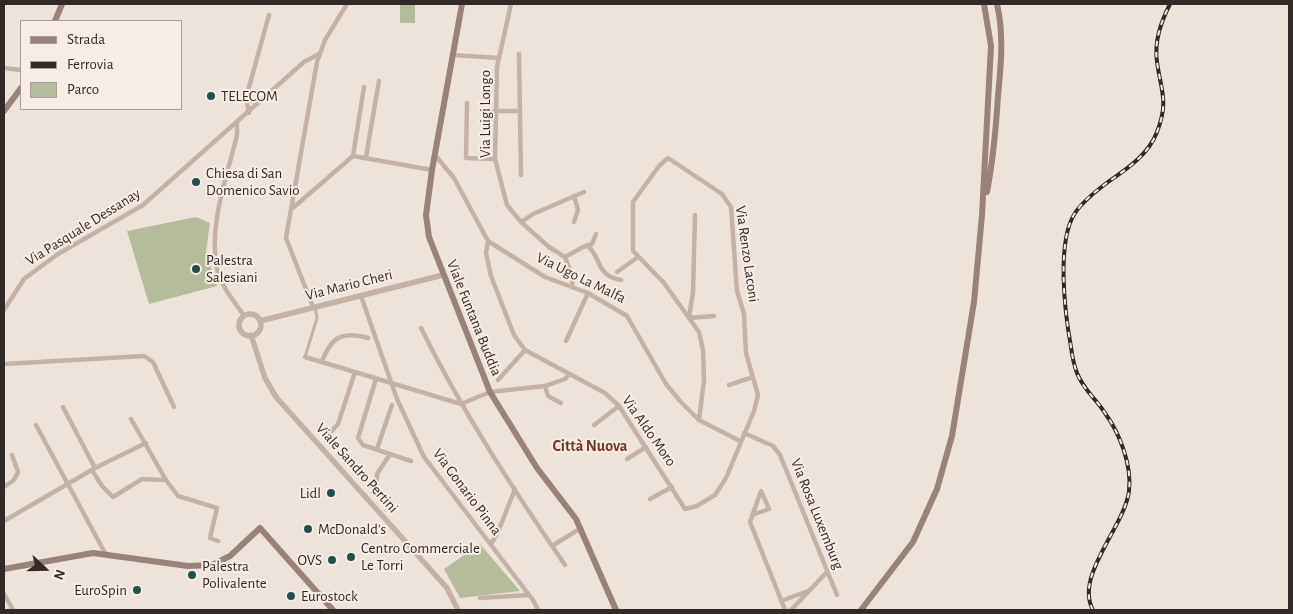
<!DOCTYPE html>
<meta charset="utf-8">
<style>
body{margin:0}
#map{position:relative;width:1293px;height:614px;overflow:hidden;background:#eee3da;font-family:"Alegreya Sans",sans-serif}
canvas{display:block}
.frame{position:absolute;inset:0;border:5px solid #322a27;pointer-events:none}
.legend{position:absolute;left:20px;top:20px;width:162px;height:90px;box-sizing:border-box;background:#f7ede6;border:1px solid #a89f9a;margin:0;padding:6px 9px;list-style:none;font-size:15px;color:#322a27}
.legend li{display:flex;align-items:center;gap:10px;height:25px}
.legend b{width:25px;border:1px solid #a89f9a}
.north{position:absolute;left:20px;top:544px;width:50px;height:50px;-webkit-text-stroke:4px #f7ede6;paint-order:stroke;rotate:111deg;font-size:14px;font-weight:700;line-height:20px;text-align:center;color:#322a27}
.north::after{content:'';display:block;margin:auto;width:18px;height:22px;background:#322a27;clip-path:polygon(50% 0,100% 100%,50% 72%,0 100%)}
</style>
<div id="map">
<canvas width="1293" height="614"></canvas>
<div class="frame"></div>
<ul class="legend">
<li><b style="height:6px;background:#988279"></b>Strada</li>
<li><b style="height:6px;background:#322a27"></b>Ferrovia</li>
<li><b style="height:14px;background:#b4bc9c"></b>Parco</li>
</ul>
<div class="north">N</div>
</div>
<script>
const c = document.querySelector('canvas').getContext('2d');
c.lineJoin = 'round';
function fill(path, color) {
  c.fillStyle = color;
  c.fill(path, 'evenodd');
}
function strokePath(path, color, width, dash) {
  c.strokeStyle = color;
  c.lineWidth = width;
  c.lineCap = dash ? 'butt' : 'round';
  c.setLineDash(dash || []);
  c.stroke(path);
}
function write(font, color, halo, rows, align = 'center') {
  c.font = font + ' "Alegreya Sans",sans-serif';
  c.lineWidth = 4;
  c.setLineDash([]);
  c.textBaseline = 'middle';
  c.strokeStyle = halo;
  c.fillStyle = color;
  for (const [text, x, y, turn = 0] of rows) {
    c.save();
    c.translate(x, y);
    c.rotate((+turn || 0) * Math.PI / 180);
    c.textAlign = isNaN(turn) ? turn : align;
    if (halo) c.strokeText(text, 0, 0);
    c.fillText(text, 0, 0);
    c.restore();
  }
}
fill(new Path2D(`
 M400,4H415V23H400Z
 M196,217L210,223L206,252L217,286L149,304L127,231Z
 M480,544L520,591L460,598L444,569Z`), '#b4bc9c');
strokePath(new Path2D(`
 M305,357L317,318L315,307`), '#c5b2a7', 3);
strokePath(new Path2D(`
 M511,4L497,67L495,159L507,205L521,222L549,247L565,257L573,277L572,287
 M519,54L521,175
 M453,55L499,58
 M4,68L21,70
 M467,103L466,158L495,159
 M494,111H520
 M249,113L246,98L269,15
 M237,123V135C227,177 208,226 217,269C220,285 235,302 244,316
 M435,155L454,178L488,241L545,277L588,293L627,316L666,384L680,401L699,420L740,441
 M353,156L364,87
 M366,157L379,81
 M574,196L578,210L574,222
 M294,207L353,156L432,170
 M695,215L693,292L689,318L714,316
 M521,222L533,214L584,192
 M488,241L486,253L491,276L514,335L525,350L605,393L619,406L685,509L697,506L715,495L726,478L754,411L758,395L746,353L744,314L737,291L731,207L722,194L668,158L659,166L633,202V251L664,283L699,332L703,350L704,380L699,420
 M588,246C602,259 596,276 621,280
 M565,257L583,247L592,244L596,234
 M617,272L638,257
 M361,296L397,399L424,457L533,600L538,610
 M313,307L286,238L317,62L325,40L347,4
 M4,310L24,279L58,254L143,205L304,62L319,54
 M421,328C462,411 513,489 565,565
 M566,341L588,293
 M305,357L461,404L490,392L545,386L565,379L569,374
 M322,362C331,336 343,331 368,338
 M4,364L144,356L153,362L174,407
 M376,379L358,438L363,445L390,454L377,474V480
 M498,380L525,350
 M729,385L753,377
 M545,386L548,396L561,403
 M63,407L95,468
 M131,419L166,480L178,496L217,508L210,538L218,541
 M36,425L105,553
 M594,425L619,406
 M744,433L773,446L780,455L837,595
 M328,435L338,424L355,372
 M377,449L392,405
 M390,454L411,461
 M627,459L646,447
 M92,470L102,486L113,497L142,479L166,480
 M4,487L14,480L18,472L12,455
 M761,491L750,522L785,610
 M650,499L672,487
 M752,515L769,509L761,491
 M4,521L95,468L146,443
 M491,544L498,532L515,489
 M552,546L581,528
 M4,594L13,610
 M480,598L529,595
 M781,601L808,591
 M791,610L827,572`), '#c5b2a7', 4.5);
strokePath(new Path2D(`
 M239 325a11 11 0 1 1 22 0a11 11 0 1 1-22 0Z
 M260,321L443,275
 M251,335L265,378L276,397L447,588L458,610`), '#c5b2a7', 5.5);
strokePath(new Path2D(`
 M462,4L432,170L426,215L429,237L490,392L537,468L576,519L616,610
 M55,21L62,4
 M4,111L21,88
 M987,192C993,160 996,128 998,96C1001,65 1004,34 997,4
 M4,569L93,553L188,566L212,565L230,556L260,528L333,610
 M861,610L913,542L937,489L952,436L974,302L982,215L991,46L984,4`), '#988279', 6);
const rail = new Path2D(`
 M1093,610C1074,576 1125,526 1129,491C1132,465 1120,434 1105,413C1096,399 1083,389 1077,373C1074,365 1072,355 1071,347C1065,314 1056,242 1075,213C1083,201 1096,191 1108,182C1127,169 1149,154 1157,132C1169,101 1161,91 1157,62C1154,41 1161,22 1170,4`);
strokePath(rail, '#322a27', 4);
strokePath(rail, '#f7ede6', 2, [5.5]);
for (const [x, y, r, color] of [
 [211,96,5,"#214f4e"],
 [196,182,5,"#214f4e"],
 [196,269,5,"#214f4e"],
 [331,493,5,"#214f4e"],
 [308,529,5,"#214f4e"],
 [351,557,5,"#214f4e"],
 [332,560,5,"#214f4e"],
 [192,575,5,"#214f4e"],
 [137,590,5,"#214f4e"],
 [291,596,5,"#214f4e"]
]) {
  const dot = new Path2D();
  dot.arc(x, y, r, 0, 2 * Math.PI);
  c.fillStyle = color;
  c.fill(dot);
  strokePath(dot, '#f7ede6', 2);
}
write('15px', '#322a27', '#f7ede6', [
 ["TELECOM",221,96],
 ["Chiesa di San",206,173],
 ["Domenico Savio",206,190],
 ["Palestra",206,260],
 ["Salesiani",206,277],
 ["Lidl",321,493,"right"],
 ["McDonald's",318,529],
 ["Centro Commerciale",361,548],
 ["Le Torri",361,565],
 ["OVS",322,560,"right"],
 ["Palestra",202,566],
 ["Polivalente",202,583],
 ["EuroSpin",127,590,"right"],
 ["Eurostock",301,596]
], 'left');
write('15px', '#322a27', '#f7ede6', [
 ["Via Luigi Longo",485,114,-90],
 ["Via Pasquale Dessanay",83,227,-32],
 ["Via Renzo Laconi",747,254,82],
 ["Via Ugo La Malfa",581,278,26],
 ["Via Mario Cheri",349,285,-14],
 ["Viale Funtana Buddia",474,318,68],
 ["Via Aldo Moro",649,431,55],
 ["Viale Sandro Pertini",357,468,48],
 ["Via Gonario Pinna",467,492,53],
 ["Via Rosa Luxemburg",817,514,68]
]);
write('bold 16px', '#793428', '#f7ede6', [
 ["Città Nuova",590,446]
]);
</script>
